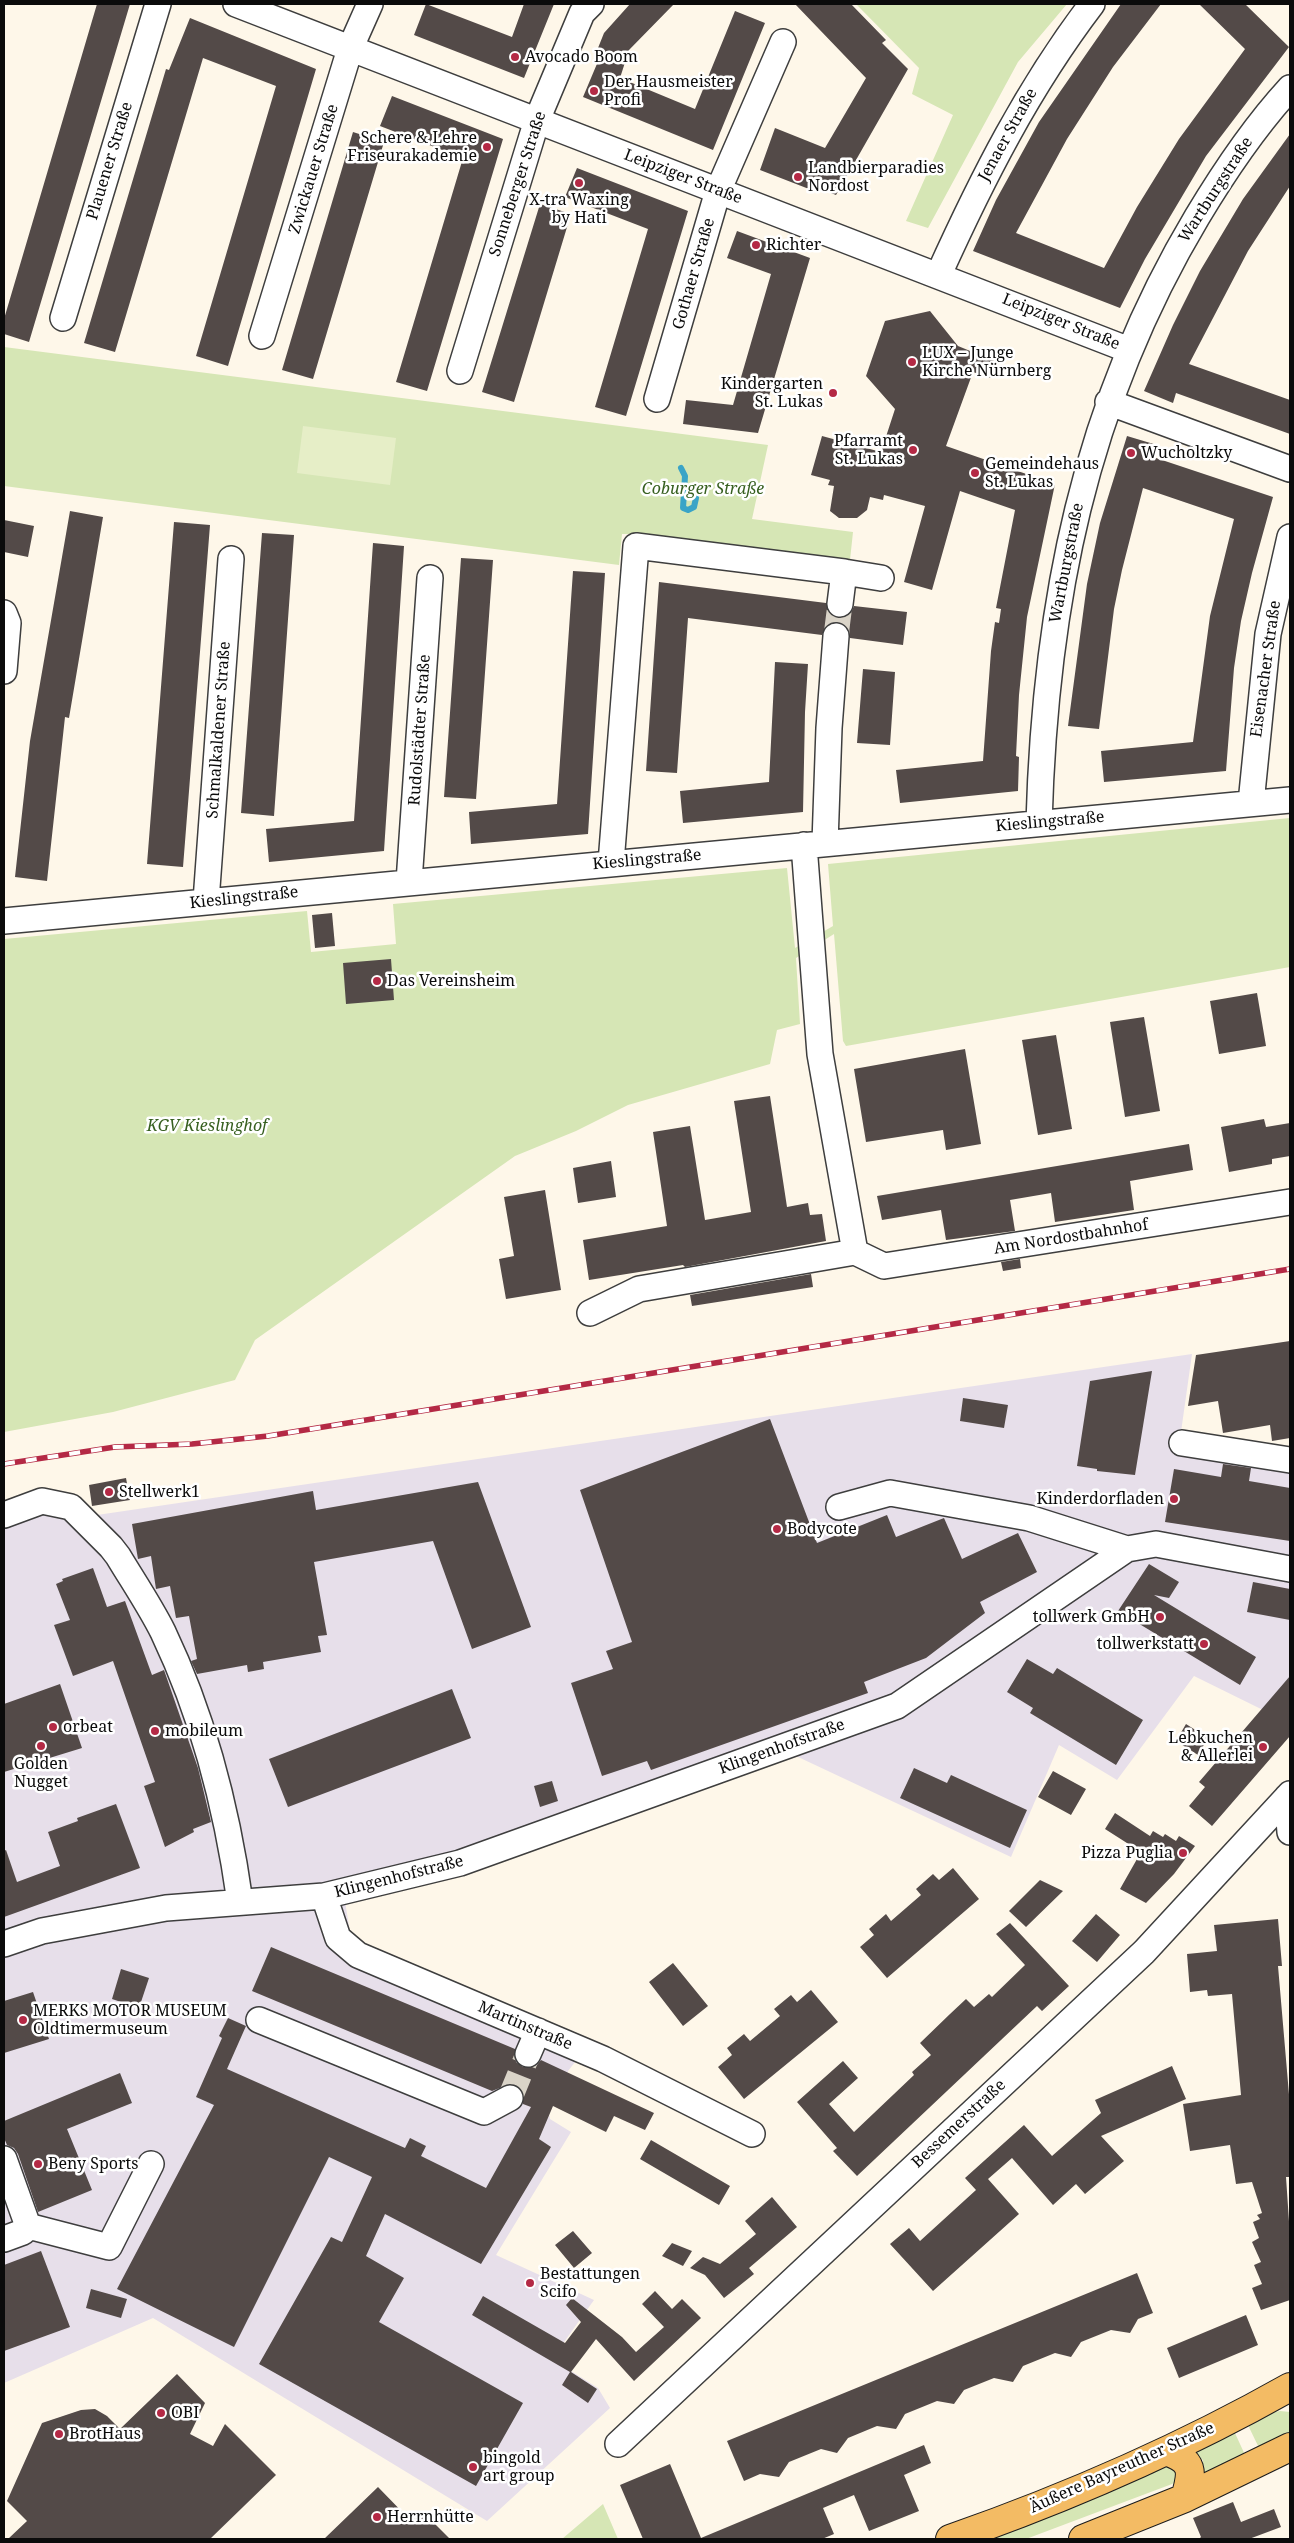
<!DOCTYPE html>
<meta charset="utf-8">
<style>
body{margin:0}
#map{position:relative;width:1294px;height:2543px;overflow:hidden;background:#fef7e9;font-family:"Noto Serif",serif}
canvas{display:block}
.frame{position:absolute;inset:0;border:5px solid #0b0b0b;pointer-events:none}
</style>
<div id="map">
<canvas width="1294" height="2543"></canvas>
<div class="frame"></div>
</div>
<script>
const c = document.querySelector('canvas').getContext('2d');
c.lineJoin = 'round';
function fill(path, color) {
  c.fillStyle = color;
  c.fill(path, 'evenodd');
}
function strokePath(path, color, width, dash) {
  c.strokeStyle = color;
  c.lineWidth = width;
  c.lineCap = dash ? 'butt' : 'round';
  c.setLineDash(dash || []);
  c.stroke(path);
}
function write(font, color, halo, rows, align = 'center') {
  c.font = font + ' "Noto Serif",serif';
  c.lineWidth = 5;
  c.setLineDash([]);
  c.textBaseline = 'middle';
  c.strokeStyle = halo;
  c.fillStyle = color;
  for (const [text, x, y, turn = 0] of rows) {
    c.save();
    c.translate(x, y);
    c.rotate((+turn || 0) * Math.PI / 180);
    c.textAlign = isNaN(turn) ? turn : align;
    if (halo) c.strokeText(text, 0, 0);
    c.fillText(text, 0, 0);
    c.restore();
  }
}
fill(new Path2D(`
 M1192,1354L1181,1432L1290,1449V1734L1261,1709L1194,1676L1117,1780L1059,1745L1011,1857L796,1756L486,1861L345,1901L351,1939L591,2042L568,2071L549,2114L550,2119L571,2132L496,2255L594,2300L552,2359L598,2388L610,2408L487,2521L153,2318L4,2383V1514L58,1496L97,1515Z`), '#e7dfea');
fill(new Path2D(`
 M856,4H1067L1018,62L928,228L906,221L953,115L912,94L919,68Z
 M4,347L768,445L752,519L853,532L850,560L643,534H622L619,565L4,486Z
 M1290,818V967L846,1046L843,1041L834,934L796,958L800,1024L777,1030L770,1064L628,1105L576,1131L515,1156L255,1340L235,1380L113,1412L4,1432V939L307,911L311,952L396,944L393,904L787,868L795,948L833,926L828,864Z
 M1280,2411L1290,2412V2435L1260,2450L1247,2423L1266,2414Z
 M1234,2431L1246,2457L1202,2477L1203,2460L1191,2451Z
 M1176,2462L1178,2480L1172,2484L1026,2539H981Z
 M603,2504L618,2539H562Z`), '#d6e6b5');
fill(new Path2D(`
 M303,426L396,438L390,485L297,473Z`), '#e6eec7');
strokePath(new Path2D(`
 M681,468L685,476L683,508L688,510L694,507L696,498`), '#3aa4c7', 6);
fill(new Path2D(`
 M97,4H130L29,342L4,334V319Z
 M426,4L512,37L524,4H554L524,78L414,35Z
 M630,4H674L629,50L620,78L695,109L735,11L765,23L713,150L583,97L599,59L594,58L604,33Z
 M795,4H851L886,40L882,43L908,69L836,195L811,185L809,189L760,170L775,128L825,148L866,78Z
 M1121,4H1161L1113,67L1067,139L1016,233L1104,268L1137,207L1179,139L1245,49L1199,4H1245L1289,47L1206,156L1145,259L1120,308L973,251L996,200L1039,122Z
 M190,18L316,69L228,366L196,356L276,86L203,58L115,352L84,343L166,69L169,70Z
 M392,96L503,139L427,391L396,382L463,158L380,126Z
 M353,132L384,142L313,379L282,370Z
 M1290,134V186L1248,251L1189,364L1290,400V434L1176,393L1173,403L1144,391L1173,325L1200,271L1243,199Z
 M577,168L688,211L626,416L595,407L648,229L565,197Z
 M540,204L571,214L514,402L482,392Z
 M737,231L810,258L758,433L683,424L686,400L733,405L771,274L727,258Z
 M930,311L958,346L997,362L991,378L973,372L946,446L1055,484L1027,617L1019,695L1016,756L1019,757L1018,791L900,803L896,770L983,761L991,651L995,622L999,623L1001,609L996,608L1015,510L960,491L932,590L904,582L925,506L884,495L883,500L870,497L867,510L857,518H839L830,511L834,486L828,485L830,480L811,475L822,436L881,452L895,409L866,376L885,321Z
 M1127,436L1157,445L1153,457L1273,497L1252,573L1241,621L1234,668L1226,771L1104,782L1101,751L1193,742L1210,616L1234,519L1143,488L1122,570L1114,609L1099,729L1068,726L1087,584L1100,523Z
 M70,511L103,517L69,718L65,717L47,881L15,877L30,741Z
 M4,520L34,526L28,557L4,552Z
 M174,522L210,525L183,867L147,864Z
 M262,533L294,535L274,816L241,813Z
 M373,543L404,546L384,851L269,862L266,829L354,821Z
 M461,558L493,560L476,799L444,797Z
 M573,571L605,573L588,834L471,844L469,812L557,804Z
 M659,582L826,603L831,615L839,618L851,613L854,606L907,612L903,645L850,638L849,629L838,622L829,623L822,635L688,618L677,773L646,771Z
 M775,662L808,664L805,712L803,812L683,823L680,791L769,782Z
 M863,669L895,672L890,745L857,743Z
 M332,913L335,946L315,948L312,915Z
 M391,959L394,1000L346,1004L343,963Z
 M1257,993L1266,1046L1219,1054L1210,1001Z
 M1144,1017L1160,1111L1125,1117L1110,1022Z
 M1056,1035L1072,1129L1038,1135L1022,1040Z
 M965,1049L981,1144L946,1150L943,1130L866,1142L854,1069Z
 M770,1096L787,1207L808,1203L810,1215L822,1214L826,1241L685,1267L683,1265L589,1280L583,1240L667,1226L653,1132L690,1126L705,1220L751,1212L734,1101Z
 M1264,1119L1266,1127L1290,1123V1156L1272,1159V1164L1229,1172L1221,1127Z
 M1189,1144L1193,1170L1130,1181L1134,1210L1055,1222L1051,1193L1010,1200L1015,1231L946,1240L941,1210L882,1220L877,1196Z
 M611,1161L616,1197L578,1203L573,1168Z
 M545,1190L561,1290L506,1299L499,1259L514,1256L504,1197Z
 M1020,1259L1021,1268L1003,1271L1001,1262Z
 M811,1274L813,1287L692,1306L690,1295Z
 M1290,1341V1438L1272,1441L1270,1425L1223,1433L1218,1401L1188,1406L1196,1355Z
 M1152,1371L1135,1475L1097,1471V1469L1077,1466L1090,1381Z
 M963,1398L1008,1405L1004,1428L960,1421Z
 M770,1419L817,1543L887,1515L896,1537L944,1518L962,1559L1018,1533L1037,1572L980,1602L985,1613L926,1658L864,1682L868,1693L651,1770L647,1761L602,1776L571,1683L613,1669L606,1651L632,1642L580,1490Z
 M1223,1464L1251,1468L1249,1481L1290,1488V1541L1165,1522L1174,1469L1221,1477Z
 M126,1478L130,1500L92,1506L89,1485Z
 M478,1482L531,1627L472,1649L433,1541L314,1562L327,1635L318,1636L321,1652L263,1662L264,1669L248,1672L247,1665L197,1674L191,1661L197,1659L189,1616L176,1618L170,1586L156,1589L151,1556L138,1559L132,1524L313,1491L316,1510Z
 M1149,1564L1179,1582L1169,1598L1154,1595L1256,1657L1240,1685L1118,1611Z
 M93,1568L107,1607L125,1601L152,1675L164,1670L198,1768L211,1822L193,1829L194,1832L165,1847L144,1786L155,1782L113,1661L73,1676L54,1625L70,1620L56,1584L63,1581L62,1579Z
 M1253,1582L1290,1589V1620L1247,1612Z
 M1027,1659L1053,1674L1057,1668L1143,1720L1116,1765L1030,1713L1033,1708L1007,1692Z
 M1290,1676V1736L1212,1826L1189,1806L1205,1787L1199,1782Z
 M60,1684L82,1748L4,1772V1704Z
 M452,1689L471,1738L288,1807L269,1759Z
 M1186,1724L1208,1738L1198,1755L1176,1741Z
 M914,1768L947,1783L951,1775L1027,1810L1010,1848L900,1798Z
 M1053,1771L1086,1789L1071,1815L1038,1797Z
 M552,1781L558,1801L540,1807L534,1786Z
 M116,1804L140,1868L4,1917V1851L6,1850L17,1882L60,1866L48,1832L78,1821L77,1818Z
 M1115,1813L1150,1836L1153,1831L1163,1837L1165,1834L1176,1841L1179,1836L1195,1846L1174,1874L1146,1903L1120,1889L1141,1852L1105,1829Z
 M953,1868L979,1899L887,1978L860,1947L874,1935L869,1929L886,1914L891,1921L921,1895L916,1889L933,1874L939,1880Z
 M1040,1880L1063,1891L1026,1927L1009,1911Z
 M1096,1914L1120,1935L1097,1962L1072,1941Z
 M1278,1919L1282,1966H1278L1290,2106V2177H1286L1290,2236V2300L1261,2310L1252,2288L1262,2284L1254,2265L1261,2262L1252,2242L1259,2238L1253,2222L1260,2219L1257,2215L1262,2213L1252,2182L1236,2184L1230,2145L1190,2151L1183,2104L1241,2095L1232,1994L1208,1996L1207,1990L1190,1992L1187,1954L1217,1951L1214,1925Z
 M1010,1923L1069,1986L1042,2011L1037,2006L857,2176L833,2151L837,2148L797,2102L843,2061L858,2078L829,2104L854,2132L914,2075L912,2072L931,2055L920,2043L950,2014L966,1999L974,2007L989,1994L992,1997L1025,1965L996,1934Z
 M271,1947L515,2049L516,2062L523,2067L536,2066L541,2060L654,2113L645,2130L614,2116L606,2132L553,2106L539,2139L551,2147L481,2264L385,2214L366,2256L404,2278L379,2322L523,2403L476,2486L259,2364L331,2237L342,2242L372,2177L329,2157L234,2347L117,2289L214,2105L196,2097L222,2038L219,2036L228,2018L246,2026L227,2069L405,2148L410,2138L426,2146L421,2156L486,2188L531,2107L523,2104V2092L517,2086L510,2084L492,2091L252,1991Z
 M673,1963L708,2006L683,2026L649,1982Z
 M121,1969L149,1978L139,2008L112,1999Z
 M811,1990L838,2022L744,2099L718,2067L732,2055L727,2048L744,2034L750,2041L780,2016L774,2009L791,1995L797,2002Z
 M33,1992L49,2039L4,2053V2001Z
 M1172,2066L1186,2099L1101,2136L1124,2161L1085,2194L1076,2184L1053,2205L1012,2158L988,2179L1019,2214L933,2291L890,2244L909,2228L920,2241L976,2190L965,2178L1024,2125L1052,2156L1101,2113L1095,2100Z
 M120,2073L132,2103L67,2129L92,2190L38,2212L18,2154L14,2148L7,2145L4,2138V2121Z
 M651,2140L730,2186L719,2205L640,2159Z
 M772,2197L797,2227L749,2268L754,2274L724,2298L705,2275L690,2268L703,2257L720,2264L756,2234L745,2221Z
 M573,2231L592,2253L574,2268L555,2245Z
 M672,2243L692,2251L683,2266L662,2256Z
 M41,2251L70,2327L4,2351V2265Z
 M1137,2273L1153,2313L1138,2319L1130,2333L1111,2330L1081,2342L1071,2357L1055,2353L1023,2366L1013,2382L994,2378L964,2390L954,2404L937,2401L905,2414L896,2429L877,2426L848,2438L837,2453L821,2449L789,2462L779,2477L760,2474L744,2481L727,2441Z
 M91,2289L127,2299L121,2318L86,2308Z
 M655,2291L672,2309L682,2299L701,2318L634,2381L596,2339L571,2372L597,2389L588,2403L562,2385L570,2372L472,2315L483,2296L565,2343L581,2322L566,2305L572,2298L622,2337L636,2352L664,2327L642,2304Z
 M1246,2315L1258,2345L1179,2378L1167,2348Z
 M177,2374L205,2403L190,2434L213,2446L225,2424L276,2475L210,2539H8L27,2521L7,2501L42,2423L81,2410L95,2409L107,2416L120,2429Z
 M924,2445L931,2463L904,2475L919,2511L869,2531L854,2495L823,2508L834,2534L822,2539H643L620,2485L670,2464L701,2538Z
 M378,2487L412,2522L423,2512L450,2539H324Z
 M1233,2502L1241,2522L1274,2509L1281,2527L1249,2539H1199L1201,2537L1193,2518Z`), '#534a48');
strokePath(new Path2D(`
 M836,636L840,604
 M510,2098L528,2054`), '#dad4c8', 25, [25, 12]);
const minor = new Path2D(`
 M236,4L1129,350
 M939,274C982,179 1028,88 1092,4
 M63,318L158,4
 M262,336L350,49L370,4
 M460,371L537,120L582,13L591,4
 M657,399L718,191L783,42
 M1108,402L1290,469
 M844,572L881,578
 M4,613L8,623L4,671
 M1251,803L1268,634L1290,537
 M1039,823C1045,605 1084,406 1197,217C1224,172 1254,127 1290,88
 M825,843L829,728L836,636
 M804,845L820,1054L855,1252L884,1266L1290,1202
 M611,863L636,546L844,572L840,604
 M409,882L430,578
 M206,901L231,559
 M4,921L1290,800
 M590,1313L639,1289L855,1252
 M1182,1443L1290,1460
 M839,1507L890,1493L1029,1518L1127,1549
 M4,1515L42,1501L71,1507L111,1547L118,1556C133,1581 150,1606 163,1632C204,1718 227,1808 240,1902
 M1287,1797L1290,1832
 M324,1896L338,1938L358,1955L603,2059L752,2134
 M4,1944L42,1931L166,1908L324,1896L460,1863L897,1706L1127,1549L1156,1544L1290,1569
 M259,2020L484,2112L510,2098
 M528,2054L538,2031
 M4,2159L28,2226L23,2232L4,2239
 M28,2226L109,2247L151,2164
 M618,2444L1144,1952L1290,1794`);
const major = new Path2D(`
 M1166,2451C1194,2461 1193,2471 1185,2498
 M950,2539C1067,2498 1182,2448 1290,2387
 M1083,2539L1185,2498L1290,2447`);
strokePath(minor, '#3e3e3e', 28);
strokePath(major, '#1c1c1c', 30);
strokePath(minor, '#fff', 25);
strokePath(major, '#f3bb64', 28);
const rail = new Path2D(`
 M4,1464L115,1447L192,1444L268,1436L1290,1269`);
strokePath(rail, '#b42945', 5.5);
strokePath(rail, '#fff', 4, [11]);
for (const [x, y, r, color] of [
 [515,57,5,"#b42945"],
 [594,91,5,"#b42945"],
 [487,147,5,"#b42945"],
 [798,177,5,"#b42945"],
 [579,183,5,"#b42945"],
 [756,245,5,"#b42945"],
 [912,362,5,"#b42945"],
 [833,393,5,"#b42945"],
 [913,450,5,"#b42945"],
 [1131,453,5,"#b42945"],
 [975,473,5,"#b42945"],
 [377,981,5,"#b42945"],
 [109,1492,5,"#b42945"],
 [1174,1499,5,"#b42945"],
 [777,1529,5,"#b42945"],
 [1160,1617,5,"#b42945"],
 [1204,1644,5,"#b42945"],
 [53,1727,5,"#b42945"],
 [155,1731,5,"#b42945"],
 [41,1746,5,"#b42945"],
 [1263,1747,5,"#b42945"],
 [1183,1853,5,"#b42945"],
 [23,2020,5,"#b42945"],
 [38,2164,5,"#b42945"],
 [530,2283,5,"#b42945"],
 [161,2413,5,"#b42945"],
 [59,2434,5,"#b42945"],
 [473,2467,5,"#b42945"],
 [377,2517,5,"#b42945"]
]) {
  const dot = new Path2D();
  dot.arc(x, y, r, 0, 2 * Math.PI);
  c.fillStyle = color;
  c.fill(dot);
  strokePath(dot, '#fff', 2);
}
write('16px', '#0b0b0b', '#fff', [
 ["Avocado Boom",525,57],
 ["Der Hausmeister",604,82],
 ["Profi",604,100],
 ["Schere & Lehre",477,138,"right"],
 ["Friseurakademie",477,156,"right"],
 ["Landbierparadies",808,168],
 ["Nordost",808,186],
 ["X-tra Waxing",579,200,"center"],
 ["by Hati",579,218,"center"],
 ["Richter",766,245],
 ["LUX – Junge",922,353],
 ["Kirche Nürnberg",922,371],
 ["Kindergarten",823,384,"right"],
 ["St. Lukas",823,402,"right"],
 ["Pfarramt",903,441,"right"],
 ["St. Lukas",903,459,"right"],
 ["Wucholtzky",1141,453],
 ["Gemeindehaus",985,464],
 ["St. Lukas",985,482],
 ["Das Vereinsheim",387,981],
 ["Stellwerk1",119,1492],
 ["Kinderdorfladen",1164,1499,"right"],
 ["Bodycote",787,1529],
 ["tollwerk GmbH",1150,1617,"right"],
 ["tollwerkstatt",1194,1644,"right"],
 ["orbeat",63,1727],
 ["mobileum",165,1731],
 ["Lebkuchen",1253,1738,"right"],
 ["& Allerlei",1253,1756,"right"],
 ["Golden",41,1764,"center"],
 ["Nugget",41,1782,"center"],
 ["Pizza Puglia",1173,1853,"right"],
 ["MERKS MOTOR MUSEUM",33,2011],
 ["Oldtimermuseum",33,2029],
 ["Beny Sports",48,2164],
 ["Bestattungen",540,2274],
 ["Scifo",540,2292],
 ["OBI",171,2413],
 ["BrotHaus",69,2434],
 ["bingold",483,2458],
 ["art group",483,2476],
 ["Herrnhütte",387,2517]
], 'left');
write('16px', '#0b0b0b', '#fff', [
 ["Jenaer Straße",1008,135,-61],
 ["Plauener Straße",110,161,-73],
 ["Zwickauer Straße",314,169,-73],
 ["Leipziger Straße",683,177,21],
 ["Sonneberger Straße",518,184,-72],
 ["Wartburgstraße",1216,190,-57],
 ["Gothaer Straße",694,274,-74],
 ["Leipziger Straße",1061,322,22],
 ["Wartburgstraße",1067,563,-79],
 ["Eisenacher Straße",1266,669,-82],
 ["Schmalkaldener Straße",219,730,-86],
 ["Rudolstädter Straße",420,730,-86],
 ["Kieslingstraße",1050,822,-5],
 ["Kieslingstraße",647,860,-5],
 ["Kieslingstraße",244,898,-6],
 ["Am Nordostbahnhof",1071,1237,-9],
 ["Klingenhofstraße",782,1747,-20],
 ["Klingenhofstraße",399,1877,-14],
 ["Martinstraße",525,2026,23],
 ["Bessemerstraße",959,2124,-43],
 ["Äußere Bayreuther Straße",1122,2468,-24]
]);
write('italic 16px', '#365f1f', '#fff', [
 ["Coburger Straße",703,489],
 ["KGV Kieslinghof",207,1126]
]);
</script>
